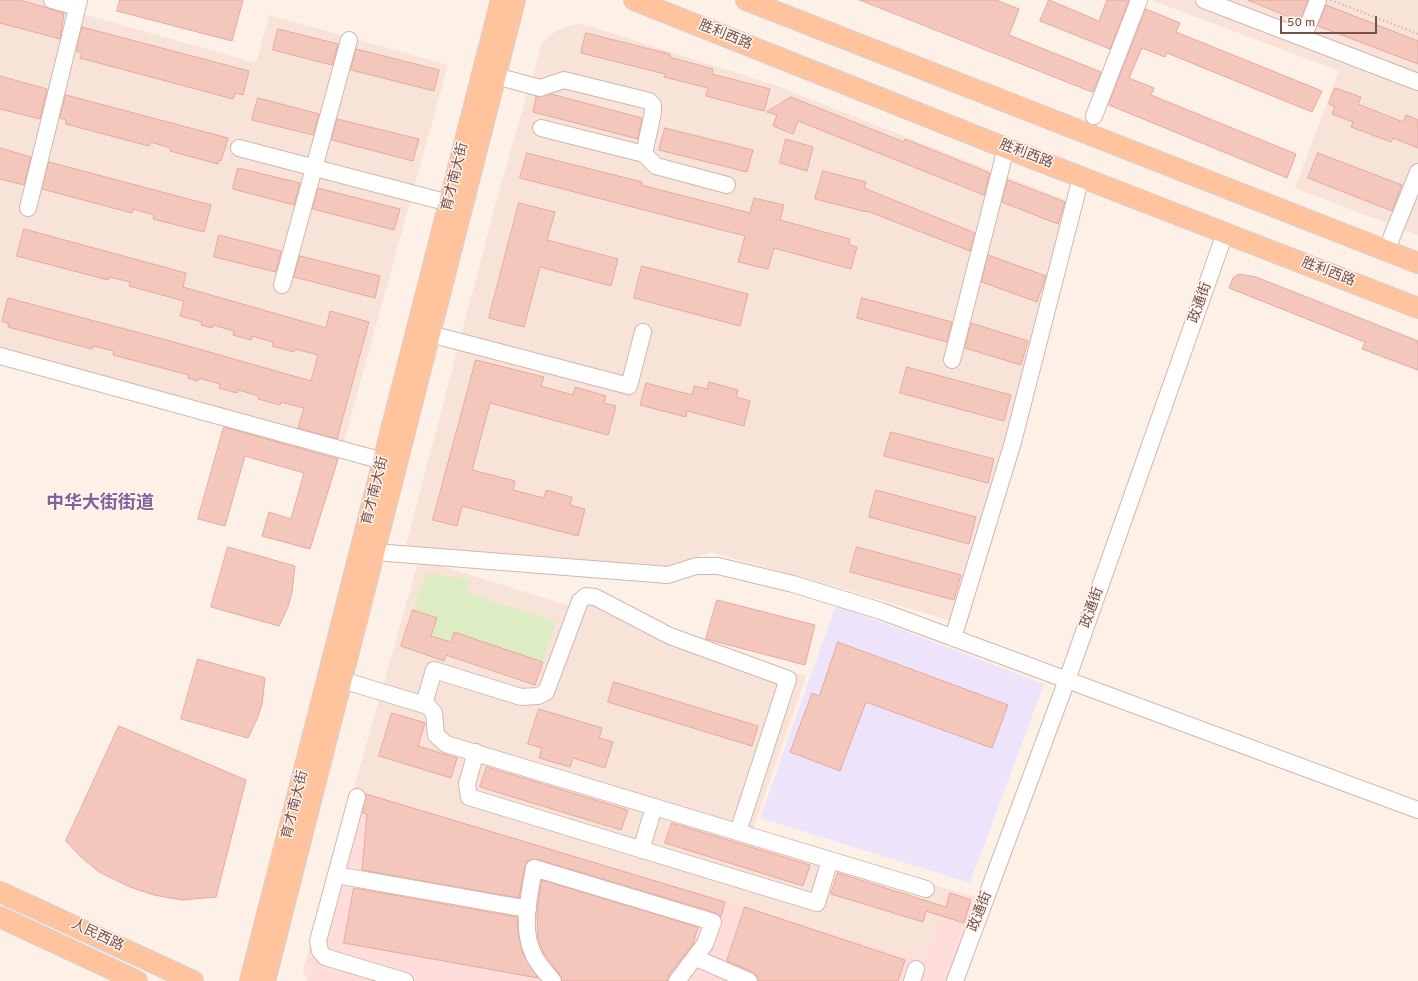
<!DOCTYPE html>
<meta charset="utf-8">
<style>
body{margin:0}
#map{position:relative;width:1418px;height:981px;overflow:hidden;background:#fdf0e7;font-family:Overpass,sans-serif}
canvas{display:block}
.scale{position:absolute;left:1280px;top:16px;width:97px;height:18px;box-sizing:border-box;border:2px solid #795049;border-top:0;padding-left:5px;font-size:12px;line-height:14px;white-space:nowrap;color:#795049;-webkit-text-stroke:3px #fff5ef;paint-order:stroke}
</style>
<div id="map">
<canvas width="1418" height="981"></canvas>
<div class="scale">50 m</div>
</div>
<script>
const c = document.querySelector('canvas').getContext('2d');
c.lineJoin = 'round';
function fill(path, color) {
  c.fillStyle = color;
  c.fill(path, 'evenodd');
}
function strokePath(path, color, width, dash) {
  c.strokeStyle = color;
  c.lineWidth = width;
  c.lineCap = dash ? 'butt' : 'round';
  c.setLineDash(dash || []);
  c.stroke(path);
}
function write(font, color, halo, rows, align = 'center') {
  c.font = font + ' Overpass,"Noto Sans SC",sans-serif';
  c.lineWidth = 3;
  c.setLineDash([]);
  c.textBaseline = 'middle';
  c.strokeStyle = halo;
  c.fillStyle = color;
  for (const [text, x, y, turn = 0] of rows) {
    c.save();
    c.translate(x, y);
    c.rotate((+turn || 0) * Math.PI / 180);
    c.textAlign = isNaN(turn) ? turn : align;
    if (halo) c.strokeText(text, 0, 0);
    c.fillText(text, 0, 0);
    c.restore();
  }
}
fill(new Path2D(`
 M0,0H86L83,14L256,63L269,15L448,65L343,445L0,347Z
 M1151,0H1418V235L1295,188L1339,71Z
 M577,24L587,25L777,86L1071,202L954,622L838,587L710,552L670,568L420,549L406,545L499,191L542,43L555,32L566,27Z
 M419,559L570,606L575,595L654,624L806,676L753,829L947,889L924,960L354,788Z`), '#f8e3d8');
fill(new Path2D(`
 M354,788L924,960L947,889L991,901L963,981H307L303,970Z`), '#feddda');
fill(new Path2D(`
 M836,605L1044,684L970,883L760,818Z`), '#ede3fa');
fill(new Path2D(`
 M426,573L471,580L467,593L556,622L543,662L454,632L451,642L431,636L436,618L413,610Z`), '#deecc4');
const building = new Path2D(`
 M0,0H20L64,13L60,39L0,23Z
 M120,0H243L232,41L117,11Z
 M860,0H996L1019,9L1009,35L1101,72L1093,92Z
 M1049,0L1099,21L1107,0H1129L1110,49L1040,21Z
 M1248,0H1308L1300,21Z
 M1326,5L1418,41V64L1318,26Z
 M1146,9L1180,23L1176,32L1322,91L1312,112L1167,53L1165,57L1142,48L1129,78L1154,88L1151,95L1296,154L1287,178L1109,105Z
 M82,27L249,71L243,95L235,93L233,99L80,58L82,53L76,51Z
 M278,29L338,44L332,65L273,50Z
 M586,33L670,54L669,57L713,69L712,74L770,89L764,111L706,96L708,88L664,77L665,74L581,53Z
 M356,49L439,70L434,91L351,70Z
 M0,76L47,89L40,119L0,109Z
 M1335,88L1361,97L1358,104L1403,122L1406,115L1418,120V148L1393,138L1391,142L1351,127L1353,122L1332,114L1335,107L1329,104Z
 M551,94L642,118L638,139L533,112L536,97Z
 M66,95L228,138L221,161L219,160L218,164L170,151L171,148L150,142L149,146L66,124V120L60,118Z
 M791,97L904,142L905,139L990,173L984,195L798,121L793,134L773,126L777,115L767,112Z
 M258,98L319,114L313,135L252,120Z
 M337,119L419,139L413,161L332,140Z
 M665,128L753,150L747,172L659,150Z
 M786,139L813,147L807,171L780,163Z
 M0,148L31,157L24,185L0,179Z
 M527,153L642,182L641,185L750,213L754,198L784,205L780,220L850,239L849,245L857,247L851,269L774,248L768,269L738,262L745,236L520,178Z
 M1318,153L1402,185L1392,211L1308,178Z
 M49,162L211,205L204,232L153,219L154,215L133,209L132,213L42,189Z
 M238,168L300,183L294,205L233,189Z
 M823,171L866,182L864,188L975,233L970,251L867,211V212L815,199Z
 M1008,180L1065,202L1058,224L1002,202Z
 M318,188L400,209L394,230L313,209Z
 M519,203L555,212L547,240L618,259L611,286L540,267L524,327L489,318Z
 M24,229L186,273L183,287L326,328L330,311L369,322L337,439L298,428L304,408L281,402L280,405L258,399L259,396L238,390L237,393L219,388L220,384L199,378L198,381L188,378L189,375L113,355L114,351L93,346L92,349L8,327L9,324L2,321L8,298L174,342L311,381L318,355L295,349L294,352L272,346L273,342L252,336L251,340L233,335L234,331L213,325L212,328L201,325L202,322L180,316L184,301L129,286L130,282L109,277L108,280L17,256Z
 M219,235L281,251L276,272L214,257Z
 M988,255L1046,276L1037,302L982,282Z
 M300,256L380,276L375,298L294,277Z
 M642,266L748,294L740,326L634,298Z
 M1239,274L1256,277L1418,341V370L1362,349L1365,342L1229,288L1233,278Z
 M862,298L952,322L947,342L857,318Z
 M971,323L1028,341L1021,365L965,348Z
 M476,360L544,377L541,386L573,395L575,387L606,396L604,403L616,406L608,435L490,403L472,470L515,481L513,490L544,498L546,490L572,497L570,505L585,509L578,536L462,506L457,526L433,520Z
 M907,367L1011,395L1004,421L900,393Z
 M709,382L738,390L736,397L750,401L744,426L687,411L686,417L640,405L646,383L692,395L694,386L707,389Z
 M224,427L338,459L310,549L262,536L269,512L291,519L304,473L245,456L225,526L198,519Z
 M891,432L994,459L988,483L884,456Z
 M876,490L976,517L969,544L869,517Z
 M228,547L295,566L292,592L288,607L279,626L211,607Z
 M857,547L961,575L954,600L850,572Z
 M717,600L815,625L805,665L706,639Z
 M413,610L437,618L431,636L451,642L454,632L543,662L535,685L446,655L444,661L401,646Z
 M838,642L1008,705L992,748L866,702L840,771L790,752L812,693L819,696Z
 M198,659L265,678L262,704L257,719L248,738L181,719Z
 M614,682L758,726L752,746L608,702Z
 M539,709L602,728L599,738L613,742L605,768L573,758L570,767L539,758L542,748L528,744Z
 M392,713L425,723L418,746L457,758L451,778L379,756Z
 M119,726L246,780L216,897L182,900L154,895L130,887L99,872L80,856L66,841Z
 M487,767L628,810L621,830L480,787Z
 M366,794L725,902L721,917L716,913L536,859L527,861L525,866L519,898L362,870L367,814L363,813Z
 M672,823L810,865L803,886L665,843Z
 M838,873L946,907L950,893L971,900L964,923L926,911L923,922L831,894Z
 M542,880L698,927L693,944L669,975L667,981H562L560,975L544,954L538,939L537,912Z
 M354,888L517,917L518,932L523,954L538,978L344,943Z
 M745,907L905,960L898,981H758L757,976L753,972L727,961Z`);
fill(building, '#f4c7bd');
strokePath(building, '#e8a89d', 1);
const minor = new Path2D(`
 M52,0L77,7
 M1204,0L1418,82
 M1303,38L1318,0
 M496,76L540,88L564,80L649,101L653,105V112L644,154
 M1094,116L1139,0
 M541,128L644,154L656,166L727,185
 M239,148L449,203
 M28,208L79,0
 M1386,251L1418,172
 M282,285L349,40
 M430,334L629,386L643,332
 M0,356L383,461
 M952,360L1006,148
 M375,552L668,575L696,566H718L793,584L881,611L1418,810
 M953,638L1013,442L1081,177
 M342,680L428,706L434,713L436,735L446,744L926,889
 M424,704L434,670L521,697L538,696L546,692L580,601L586,596L595,597L670,636L788,679L738,832
 M476,752L467,784L469,797L817,903L830,860
 M357,797L318,941L320,951L325,957L405,981
 M641,850L654,807
 M336,875L528,909
 M696,958L749,981
 M553,981C545,972 536,962 532,951C521,925 530,894 534,868L713,922L705,944L677,981
 M912,981L916,969
 M955,981L1067,680L1225,233`);
const major = new Path2D(`
 M634,0L1006,148L1418,308
 M746,0L1418,263
 M0,892L193,981
 M0,917L137,981
 M250,981L501,0
 M265,981L515,0`);
strokePath(minor, '#d3b7ae', 18);
strokePath(major, '#d9cecc', 22);
strokePath(new Path2D(`
 M1331,0L1418,34`), '#daa9a0', 2.5, [1, 3]);
strokePath(minor, '#fff', 16);
strokePath(major, '#ffc49d', 20);
write('14px', '#795049', '#fff5ef', [
 ["胜利西路",725,36,22],
 ["胜利西路",1026,155,21],
 ["育才南大街",456,177,-76],
 ["胜利西路",1328,273,21],
 ["政通街",1201,303,-71],
 ["育才南大街",376,491,-76],
 ["政通街",1093,608,-71],
 ["育才南大街",296,805,-76],
 ["政通街",981,912,-69],
 ["人民西路",97,936,25]
]);
write('bold 18px', '#7d659c', '#fff5ef', [
 ["中华大街街道",100,504]
]);
</script>
